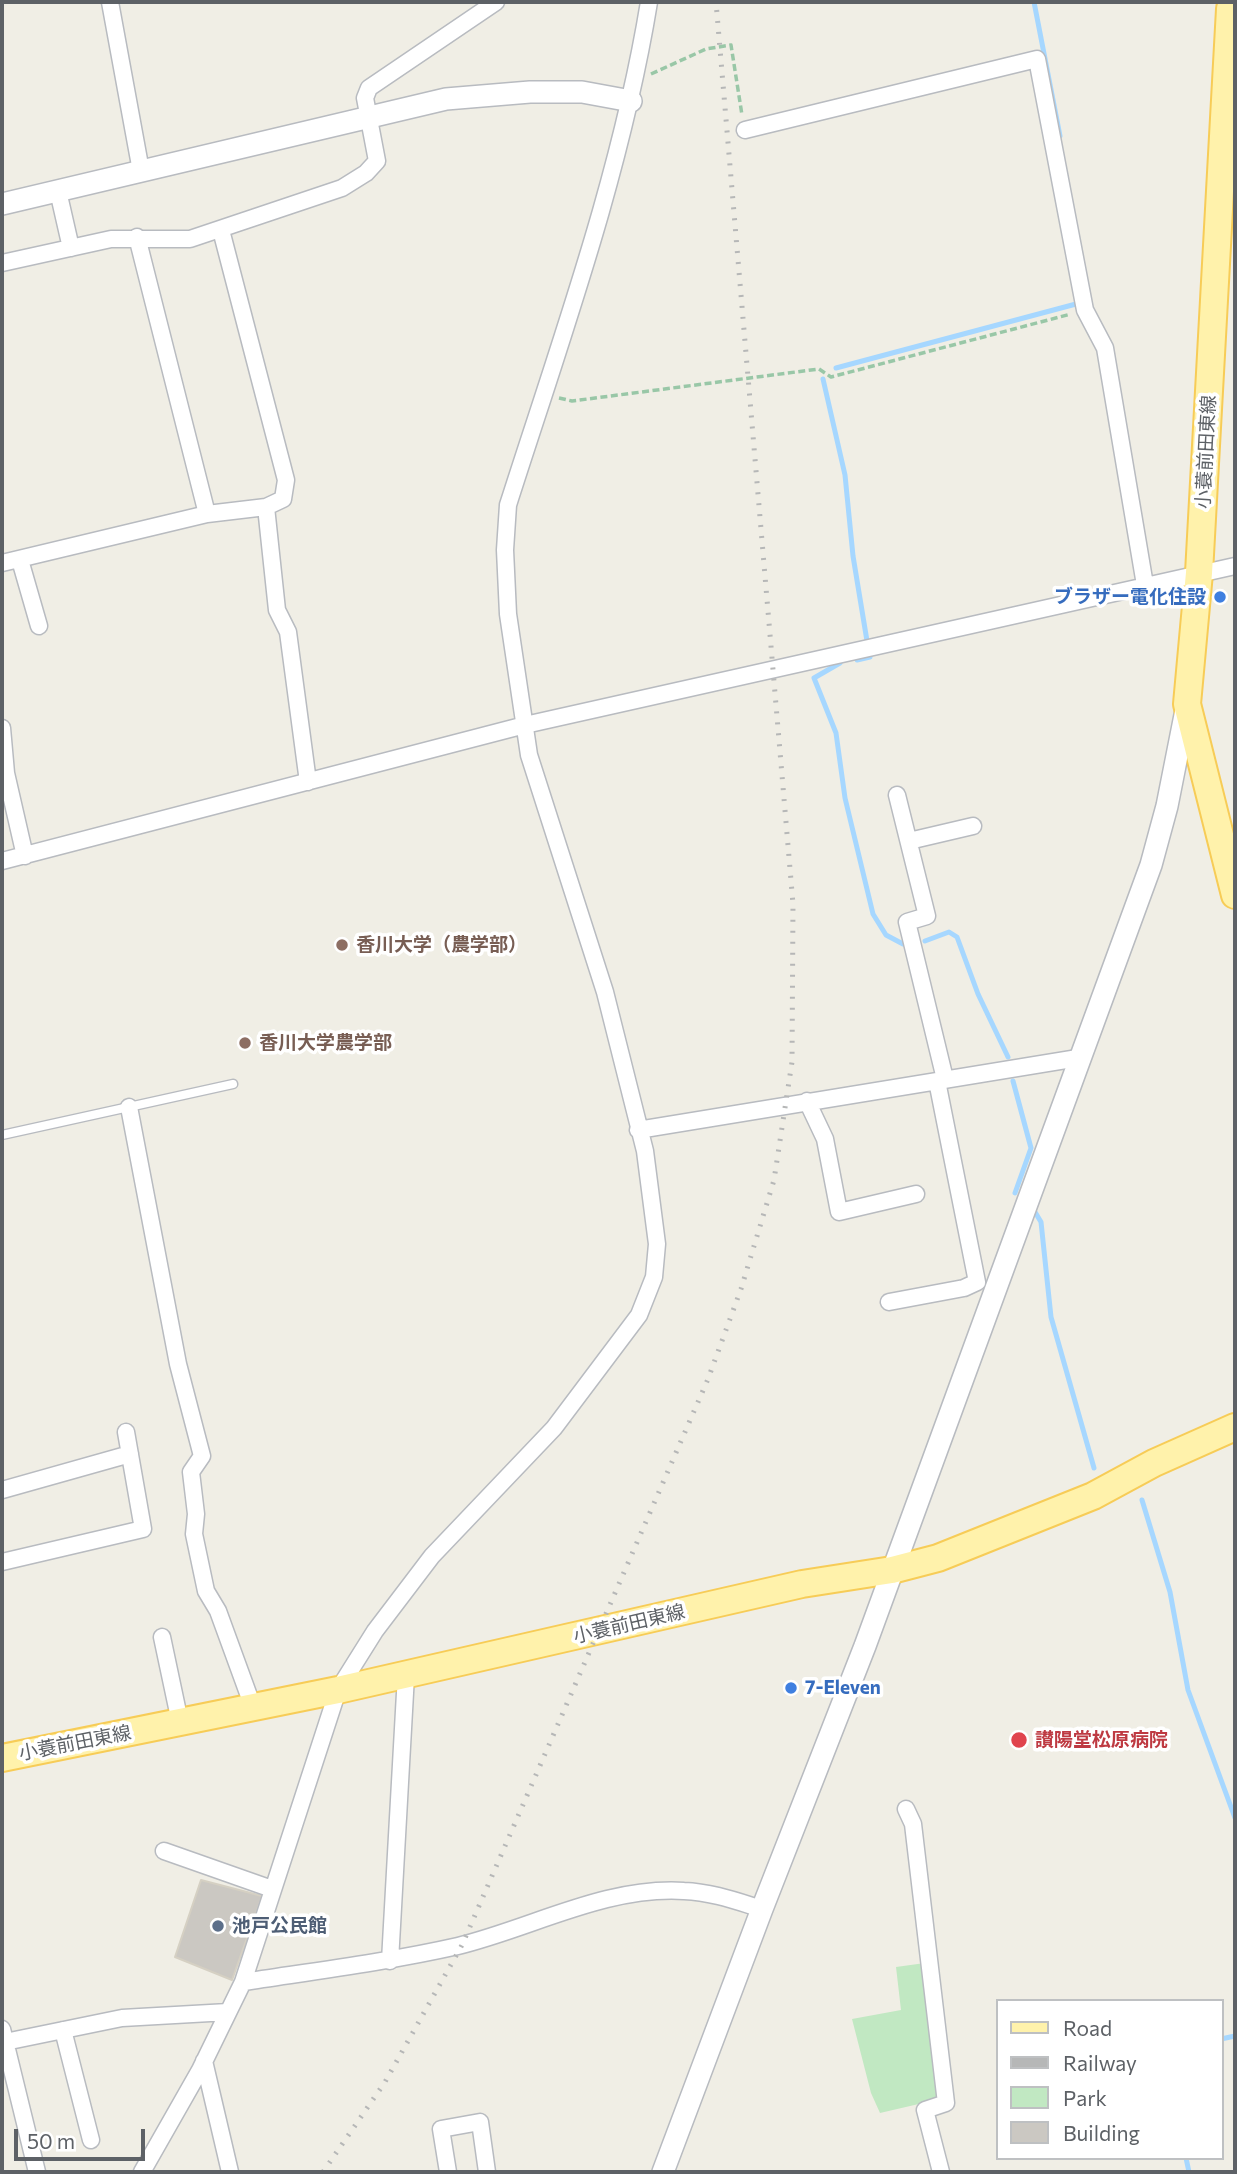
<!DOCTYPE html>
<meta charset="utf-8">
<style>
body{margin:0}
#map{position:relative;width:1237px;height:2174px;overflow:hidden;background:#f0eee5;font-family:Commissioner,sans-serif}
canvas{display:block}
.frame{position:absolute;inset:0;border:4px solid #5d6166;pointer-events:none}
.legend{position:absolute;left:996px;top:1999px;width:228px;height:161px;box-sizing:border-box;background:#fff;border:2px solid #bec0c2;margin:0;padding:9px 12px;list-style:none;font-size:21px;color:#5d6166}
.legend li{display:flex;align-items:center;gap:14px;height:35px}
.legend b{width:35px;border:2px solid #bec0c2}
.scale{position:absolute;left:14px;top:2129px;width:131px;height:32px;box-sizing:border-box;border:4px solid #5d6166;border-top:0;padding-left:9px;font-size:21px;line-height:24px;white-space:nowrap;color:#5d6166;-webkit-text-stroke:5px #fff;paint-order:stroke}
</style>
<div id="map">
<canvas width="1237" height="2174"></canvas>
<div class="frame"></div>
<ul class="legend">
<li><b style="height:9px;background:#fff2ab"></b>Road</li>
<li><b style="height:9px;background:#b6b7b7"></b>Railway</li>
<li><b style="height:19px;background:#c1e8c2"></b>Park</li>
<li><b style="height:19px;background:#cbc8c2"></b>Building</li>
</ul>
<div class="scale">50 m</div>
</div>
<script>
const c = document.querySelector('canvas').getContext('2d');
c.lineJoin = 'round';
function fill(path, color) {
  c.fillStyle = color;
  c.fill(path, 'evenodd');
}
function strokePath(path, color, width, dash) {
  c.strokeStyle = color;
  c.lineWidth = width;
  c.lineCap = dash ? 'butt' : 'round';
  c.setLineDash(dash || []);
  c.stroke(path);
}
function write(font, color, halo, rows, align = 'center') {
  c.font = font + ' Commissioner,"Noto Sans JP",sans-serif';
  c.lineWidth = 7;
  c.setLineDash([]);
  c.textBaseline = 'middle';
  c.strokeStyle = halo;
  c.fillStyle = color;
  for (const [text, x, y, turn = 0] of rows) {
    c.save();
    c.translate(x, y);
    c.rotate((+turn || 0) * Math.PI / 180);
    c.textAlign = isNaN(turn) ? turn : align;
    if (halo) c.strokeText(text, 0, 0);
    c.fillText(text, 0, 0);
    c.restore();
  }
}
fill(new Path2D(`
 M925,1963L940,2090L936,2100L880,2113L871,2093L852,2019L901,2010L896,1967Z`), '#c1e8c2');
strokePath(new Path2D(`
 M1034,2L1060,136
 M836,368L1076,304
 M823,379L845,475L853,556L867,641
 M857,660L870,657
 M840,663L814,678L836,733L845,798L873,914L886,935L903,944
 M925,941L949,932L957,937L978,994L1008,1057
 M1013,1081L1031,1148L1015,1193
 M1035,1212L1041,1222L1051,1317L1094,1468
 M1142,1500L1170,1592L1188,1690L1235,1818
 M1221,2039L1235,2036
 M1186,2158L1189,2172`), '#a6d7ff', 5);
const building = new Path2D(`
 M201,1880L262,1896L232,1980L175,1957Z`);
fill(building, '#cbc8c2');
strokePath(building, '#d5d0c3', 2);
const service = new Path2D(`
 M2,1135L233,1084`);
const minor = new Path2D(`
 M110,2L141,171
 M745,130L1037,59L1085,310L1105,348L1145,585
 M58,191L71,248
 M137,237L207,514
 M2,263L111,239H190L342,188L366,173L377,161L365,98L369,88L496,2
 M266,507L277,610L288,632L308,782
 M20,560L39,626
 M2,563L207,514L266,507L283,499L286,480L221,230
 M2,728L6,773L25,856
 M897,795L927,916L907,922L945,1079
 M909,841L973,826
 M2,861L525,725L1235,566
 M807,1101L825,1139L839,1212L916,1194
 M129,1107L178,1364L202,1456L191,1472L196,1514L194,1534L206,1591L218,1611L253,1707
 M638,1130L1078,1058
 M889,1302L964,1288L977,1282L937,1081
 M2,1490L130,1454
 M2,1562L143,1529L126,1432
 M162,1637L180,1722
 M906,1809L913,1824L946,2103L925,2110L941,2172
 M164,1851L272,1889
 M390,1961L406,1675
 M243,1982C315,1971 387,1962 458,1946C532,1928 606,1886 684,1891C711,1892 736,1901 762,1909
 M2,2029L37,2172
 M63,2030L91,2140
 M5,2042L122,2018L228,2012
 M204,2061L230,2172
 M142,2172L200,2070L243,1982L338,1690L375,1631L432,1556L554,1428L639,1315L654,1277L657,1244L645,1151L605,992L529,755L508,614L505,550L508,505C561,339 621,174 649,2
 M448,2172L441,2129L480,2122L487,2172`);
const tertiary = new Path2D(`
 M2,204L446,99L530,92H582L631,101
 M663,2172L762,1909L865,1646L1151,865L1167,806L1187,705`);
const primary = new Path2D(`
 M1235,7L1230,9L1199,573L1187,704L1235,895
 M2,1758L338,1690L802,1584L892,1570L938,1558L1093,1496L1154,1463L1235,1427`);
strokePath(service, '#b8bbc0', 11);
strokePath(minor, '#b8bbc0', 19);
strokePath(tertiary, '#b8bbc0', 24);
strokePath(primary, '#f7cc57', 30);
strokePath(new Path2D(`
 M651,74L706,49L731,45L742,115
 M559,398L572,401L819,369L831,377L1071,314`), '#99c7a7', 3.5, [7, 3.5]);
strokePath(service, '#fff', 8);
strokePath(minor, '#fff', 16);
strokePath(tertiary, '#fff', 21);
strokePath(primary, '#fff2ab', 26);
strokePath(new Path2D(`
 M323,2172L385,2082L462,1945L708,1379L741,1289L774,1180L792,1062L793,904L716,2`), '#b6b7b7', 5, [2, 9]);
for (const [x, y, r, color] of [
 [1220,597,7,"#3f7fe0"],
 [342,945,7,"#8d6e63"],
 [245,1043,7,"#8d6e63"],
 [791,1688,7,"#3f7fe0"],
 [1019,1740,9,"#e0444e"],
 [218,1926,7,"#5c6f8a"]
]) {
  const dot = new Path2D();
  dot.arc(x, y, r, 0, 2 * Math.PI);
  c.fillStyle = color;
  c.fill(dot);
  strokePath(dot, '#fff', 2.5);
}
write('19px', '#5d6166', '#fff', [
 ["小蓑前田東線",1206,452,-87],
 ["小蓑前田東線",629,1624,-13],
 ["小蓑前田東線",75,1743,-11]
]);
write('bold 19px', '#366cbe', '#fff', [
 ["ブラザー電化住設",1206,597],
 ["7-Eleven",805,1688,"left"]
], 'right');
write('bold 19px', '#785e54', '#fff', [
 ["香川大学（農学部）",356,945],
 ["香川大学農学部",259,1043]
], 'left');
write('bold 19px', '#be3a42', '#fff', [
 ["讃陽堂松原病院",1035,1740]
], 'left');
write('bold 19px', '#4e5e75', '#fff', [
 ["池戸公民館",232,1926]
], 'left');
</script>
